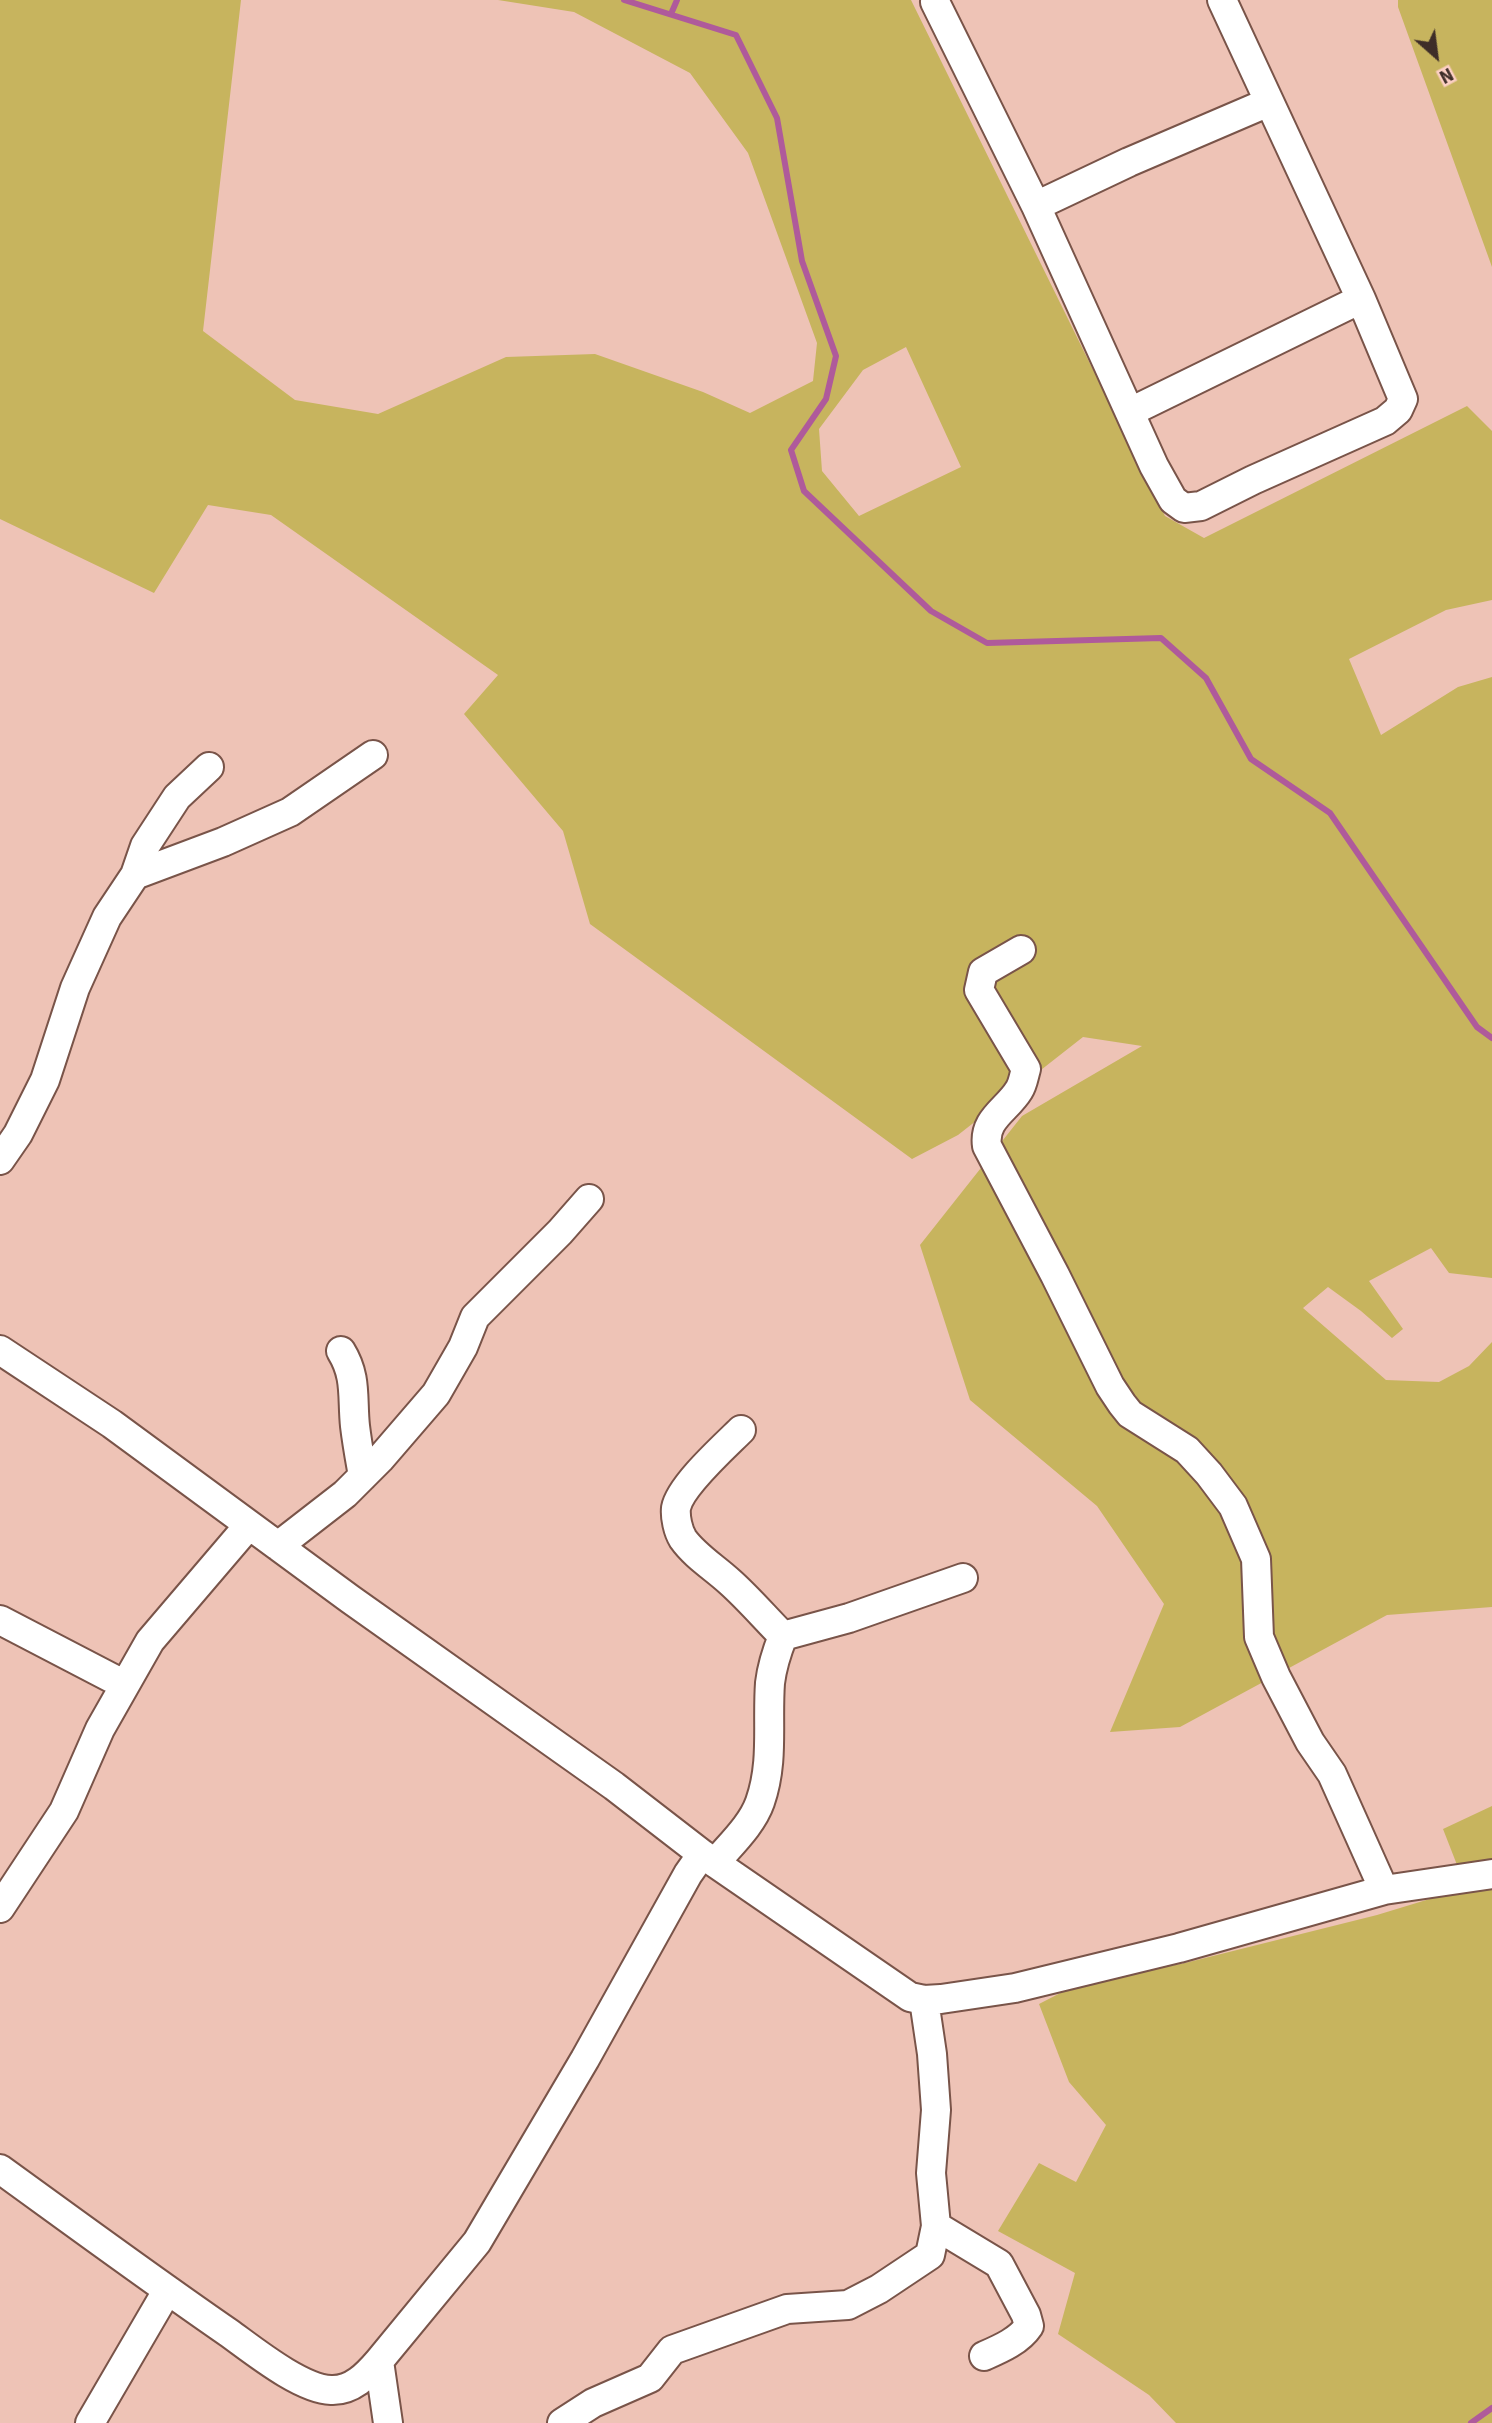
<!DOCTYPE html>
<style>
body{margin:0}
#map{position:relative;width:1492px;height:2423px;overflow:hidden;background:#eec3b6;font-family:"Source Sans 3",sans-serif}
canvas{display:block}
.north{position:absolute;left:1401px;top:21px;width:70px;height:70px;-webkit-text-stroke:5px #fccfc3;paint-order:stroke;rotate:152deg;font-size:19px;font-weight:700;line-height:28px;text-align:center;color:#3e2d28}
.north::after{content:'';display:block;margin:auto;width:24px;height:32px;background:#3e2d28;clip-path:polygon(50% 0,100% 100%,50% 72%,0 100%)}
</style>
<div id="map">
<canvas width="1492" height="2423"></canvas>
<div class="north">N</div>
</div>
<script>
const c = document.querySelector('canvas').getContext('2d');
c.lineJoin = 'round';
function fill(path, color) {
  c.fillStyle = color;
  c.fill(path, 'evenodd');
}
function strokePath(path, color, width, dash) {
  c.strokeStyle = color;
  c.lineWidth = width;
  c.lineCap = dash ? 'butt' : 'round';
  c.setLineDash(dash || []);
  c.stroke(path);
}
fill(new Path2D(`
 M0,0H241L203,331L295,400L378,414L506,357L595,354L703,392L750,413L813,381L817,343L748,153L690,73L574,12L498,0H911L1165,516L1204,538L1467,406L1492,431V600L1446,610L1349,659L1381,735L1458,687L1492,677V1278L1449,1273L1431,1248L1369,1281L1403,1329L1392,1338L1361,1311L1328,1287L1303,1308L1386,1380L1439,1382L1469,1366L1492,1342V1607L1387,1615L1180,1727L1110,1732L1164,1604L1097,1506L970,1400L920,1245L1022,1116L1142,1046L1083,1037L958,1135L912,1159L590,924L563,831L464,714L498,675L271,515L208,505L154,593L0,519ZM906,347L961,467L859,516L822,471L819,429L863,370Z
 M1398,0H1492V267L1398,7Z
 M1492,1806V1862L1459,1870L1443,1829Z
 M1492,1880V2423H1176L1149,2395L1058,2334L1075,2273L998,2231L1039,2163L1076,2182L1106,2125L1069,2082L1039,2004L1076,1985L1185,1963L1377,1915Z`), '#c7b45e');
strokePath(new Path2D(`
 M624,0L736,35L777,118L802,261L836,356L826,399L791,450L804,491L931,611L987,643L1161,638L1206,678L1251,759L1330,813L1477,1027L1492,1038
 M671,14L677,0
 M1471,2423L1492,2408`), '#af5a9b', 6);
const minor = new Path2D(`
 M935,2L1036,206L1154,466L1173,500L1184,508L1201,506L1253,480L1385,421L1398,410L1403,399L1361,299L1222,0
 M1036,206L1129,162L1269,102
 M1130,412L1361,299
 M135,875L145,846L177,797L209,767
 M1021,950L983,972L979,990L1026,1069C1024,1075 1023,1084 1019,1090C1007,1110 983,1119 987,1146L1055,1275L1110,1386L1122,1404L1130,1414L1187,1450L1209,1474L1233,1506L1256,1559L1259,1637L1276,1677L1310,1742L1332,1774L1384,1890
 M0,1160L18,1134L45,1080L75,988L107,917L135,875L223,842L290,812L373,755
 M0,1350L112,1424L350,1599L614,1786L702,1854L910,1997L924,2000L941,1999L1015,1988L1179,1948L1384,1890L1492,1874
 M341,1351C357,1377 352,1397 355,1426C357,1443 360,1459 363,1476
 M741,1430C725,1446 680,1486 676,1508C675,1517 678,1531 683,1539C695,1556 715,1568 730,1582C749,1599 765,1618 783,1636
 M278,1546L345,1494L380,1459L436,1394L463,1347L475,1317L560,1232L589,1199
 M0,1620L125,1685
 M715,1863C730,1845 752,1825 760,1802C774,1762 767,1724 770,1683C772,1666 777,1651 783,1636L849,1618L963,1578
 M0,1908L64,1811L100,1729L150,1641L249,1525
 M0,2169C76,2224 152,2280 229,2333C254,2351 301,2389 331,2390C352,2391 367,2375 379,2361L477,2242L585,2059L688,1874L702,1854
 M936,2226L999,2264L1026,2315L1029,2326C1019,2341 1000,2349 984,2356
 M379,2361L388,2423
 M90,2423L167,2291
 M562,2423L593,2403L650,2378L672,2350L787,2309L848,2305L879,2289L930,2255L936,2226L931,2173L936,2110L932,2054L924,2000`);
strokePath(minor, '#795449', 32);
strokePath(minor, '#fff', 28);
</script>
